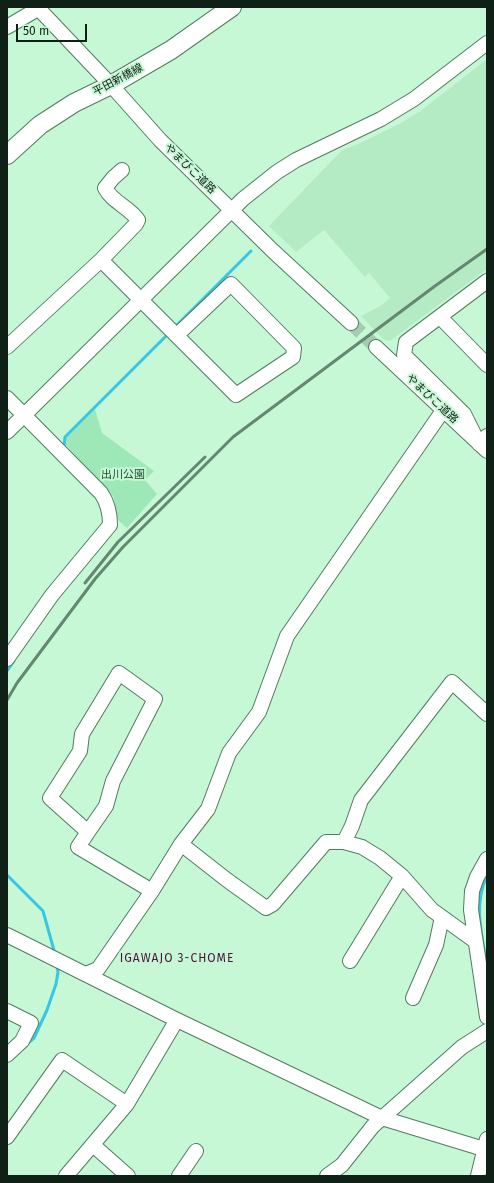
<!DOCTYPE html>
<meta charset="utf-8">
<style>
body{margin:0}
#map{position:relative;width:494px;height:1183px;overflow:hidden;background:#c7f8d6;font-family:"Fira Sans",sans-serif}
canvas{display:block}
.frame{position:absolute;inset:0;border:8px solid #0f2116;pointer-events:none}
.scale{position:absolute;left:16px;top:24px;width:71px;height:18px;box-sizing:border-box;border:2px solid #0f2116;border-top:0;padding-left:5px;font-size:12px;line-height:14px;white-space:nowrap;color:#0f2116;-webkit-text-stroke:3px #c7f8d6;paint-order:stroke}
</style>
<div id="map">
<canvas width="494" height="1183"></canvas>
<div class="frame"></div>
<div class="scale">50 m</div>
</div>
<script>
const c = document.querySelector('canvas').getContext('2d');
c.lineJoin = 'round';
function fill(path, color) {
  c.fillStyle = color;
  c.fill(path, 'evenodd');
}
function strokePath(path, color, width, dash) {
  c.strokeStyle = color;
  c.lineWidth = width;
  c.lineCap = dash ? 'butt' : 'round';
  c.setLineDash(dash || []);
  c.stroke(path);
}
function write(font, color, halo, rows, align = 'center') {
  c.font = font + ' "Fira Sans","Noto Sans JP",sans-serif';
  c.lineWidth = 4;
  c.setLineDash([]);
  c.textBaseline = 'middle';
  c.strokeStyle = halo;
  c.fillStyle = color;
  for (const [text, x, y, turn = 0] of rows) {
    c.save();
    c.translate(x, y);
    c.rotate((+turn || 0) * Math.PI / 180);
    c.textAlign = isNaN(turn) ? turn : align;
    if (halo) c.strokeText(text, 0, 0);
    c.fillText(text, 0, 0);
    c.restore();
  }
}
fill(new Path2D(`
 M487,59V269L390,341L384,340L361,316L382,305L390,298L369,273L365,277L324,230L296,252L269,226L342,150L358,144L399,124L419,112Z`), '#b4ebc5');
fill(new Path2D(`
 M95,409L102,433L154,471L145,480L157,494L127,528L118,520L113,496L66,445V438Z`), '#9de8b6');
strokePath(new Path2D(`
 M177,325L251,251
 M65,448L64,446L65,437L168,334
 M7,671L14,661
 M7,875L43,911L55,954
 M487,876C473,904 482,936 487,965
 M27,1044L34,1038L47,1010L56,984L58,972L57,966
 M486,1176L487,1172`), '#35c7e4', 3);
strokePath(new Path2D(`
 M351,323L376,347`), '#a2cdb0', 14, [14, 7]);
const minor = new Path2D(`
 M37,7L111,85L160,140L273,251L351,323
 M7,27L41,7
 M101,260L136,224L138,220C129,207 112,202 105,188L113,178L122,170
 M487,281L406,342L404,355L464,414L479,444L487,436
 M440,317L487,365
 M7,347L101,260L236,395L293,357L294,348L231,284L177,335
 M376,347L487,451
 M7,398L101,493C108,503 110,513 110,525L52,595L7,659
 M7,432L243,199L277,172L296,160L381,119L414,99L487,43
 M88,832L106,806L113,781L155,699L119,673L82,734L80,751L50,798L88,832L78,847L152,891
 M344,842L352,826L361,800L452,682L487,714
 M181,844L227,880L266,908L273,904L326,842H344L362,847L380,858L402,876L432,910L475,941
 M487,859L477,877L472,891L471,910L487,1017
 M7,935L175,1019L382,1118L487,1150
 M350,961L402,876
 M86,974L98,969L152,891L181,844L208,809L229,753L259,712L287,636L444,409
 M413,998L436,945L442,917
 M7,1011L31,1023L22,1041L7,1055
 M7,1137L62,1060L127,1104
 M93,1145L128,1176
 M66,1176L127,1104L175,1023V1019
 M179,1176L196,1151
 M327,1176L342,1165L373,1126L462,1047L487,1031
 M478,1176L487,1139`);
const major = new Path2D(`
 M7,155L40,125L74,103L111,85L171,50L232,7`);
strokePath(minor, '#507c5e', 16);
strokePath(major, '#507c5e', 20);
strokePath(minor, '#fff', 14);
strokePath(major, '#fff', 18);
strokePath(new Path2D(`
 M85,583L118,542L205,457
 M7,700L17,683L95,579L123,547L233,437L435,286L487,249`), '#658670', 3);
write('11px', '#0f2116', '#c7f8d6', [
 ["平田新橋線",118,80,-28],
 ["やまびこ道路",190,169,44],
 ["やまびこ道路",432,399,43]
]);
write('11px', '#1e4f32', '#c7f8d6', [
 ["出川公園",123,475]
]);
c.letterSpacing = '1px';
write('12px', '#491441', '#c7f8d6', [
 ["IGAWAJO 3-CHOME",177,959]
]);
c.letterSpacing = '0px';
</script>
